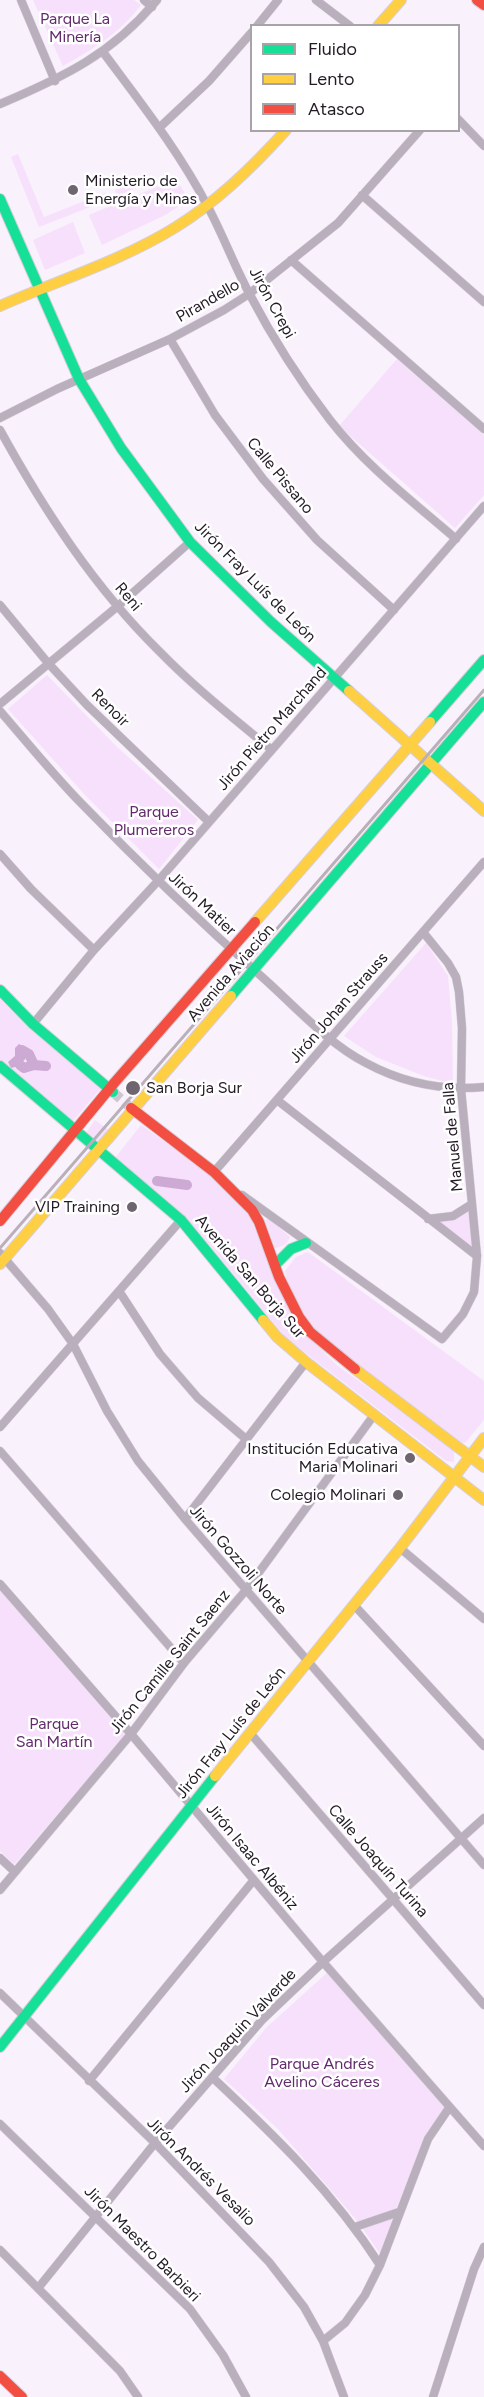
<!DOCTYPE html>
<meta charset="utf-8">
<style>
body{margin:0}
#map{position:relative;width:484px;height:2397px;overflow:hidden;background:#f9f1fb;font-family:Figtree,sans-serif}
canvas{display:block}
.legend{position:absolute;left:250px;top:24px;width:210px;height:108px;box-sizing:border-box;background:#fff;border:2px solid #a7a3a8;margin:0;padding:8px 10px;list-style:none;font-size:18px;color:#231a25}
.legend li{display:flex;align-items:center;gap:12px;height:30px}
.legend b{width:30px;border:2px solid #a7a3a8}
</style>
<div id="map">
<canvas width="484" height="2397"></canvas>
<ul class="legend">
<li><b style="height:8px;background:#16e098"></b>Fluido</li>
<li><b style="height:8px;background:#ffcf43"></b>Lento</li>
<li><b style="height:8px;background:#f24e42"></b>Atasco</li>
</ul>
</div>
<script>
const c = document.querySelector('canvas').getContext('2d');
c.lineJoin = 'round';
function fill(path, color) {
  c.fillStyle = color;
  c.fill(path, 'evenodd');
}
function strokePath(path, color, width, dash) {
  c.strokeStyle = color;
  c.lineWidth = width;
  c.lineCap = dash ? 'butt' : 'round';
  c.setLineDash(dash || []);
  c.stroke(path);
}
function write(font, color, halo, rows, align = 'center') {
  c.font = font + ' Figtree,sans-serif';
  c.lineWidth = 5;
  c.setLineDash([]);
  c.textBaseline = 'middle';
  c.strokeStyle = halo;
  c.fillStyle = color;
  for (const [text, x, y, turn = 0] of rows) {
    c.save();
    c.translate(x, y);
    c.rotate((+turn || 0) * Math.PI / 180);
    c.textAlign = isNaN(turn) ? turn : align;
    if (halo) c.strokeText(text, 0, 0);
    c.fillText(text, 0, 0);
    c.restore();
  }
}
fill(new Path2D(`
 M33,0H134L141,5C120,33 93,49 63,66Z
 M18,154L44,217L105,193L108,200L39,227L11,157Z
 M144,179L146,184L117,196L115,190Z
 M176,179L189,200L165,215L102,245L89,215Z
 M73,222L85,253L45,270L33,240Z
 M397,359L484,435V495L455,528L339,426Z
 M47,675L116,746L198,820L159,869L85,795L8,709Z
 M426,943L448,976L452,1023L453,1084L424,1076L376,1057L344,1036Z
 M0,999L26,1026L101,1088L73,1121L0,1061Z
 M95,1120L109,1130L99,1142L86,1133Z
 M141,1125L208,1173L232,1195L251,1219L276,1281L300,1329L338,1366L443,1441L454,1451V1462L446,1461L286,1338L193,1225L115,1158Z
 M472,1204L477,1256L428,1219L453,1216Z
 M269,1219L290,1237C287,1244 283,1247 275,1248L265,1220Z
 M308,1252L484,1381V1420L465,1443L461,1442L319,1336C305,1317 289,1295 285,1271L296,1257Z
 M0,1590L126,1734L14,1865L0,1851Z
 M328,1972L445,2108L425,2138L396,2209L359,2223L278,2129L224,2079L266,2028Z
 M395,2216L383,2258L363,2229Z`), '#f7e0fb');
fill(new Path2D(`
 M19,1044L23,1046L21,1052L26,1058L19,1066L11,1068L8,1062L15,1056V1048Z`), '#ccaad3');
strokePath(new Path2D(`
 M22,1050L29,1054L34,1065
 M20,1065L24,1068L34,1065L46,1066
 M157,1181L187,1185`), '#ccaad3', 10);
strokePath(new Path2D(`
 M113,1092L131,1108`), '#cec6d0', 10, [10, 5]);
const street = new Path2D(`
 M21,0L55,81
 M144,0L152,7
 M316,0L350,26
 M257,26L278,0
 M103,52C140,102 179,151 208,207C223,235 234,265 249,293C272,337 300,381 330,420C365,465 412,501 456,539
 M0,104C64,77 112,54 157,0
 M458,119L484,146
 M159,128L209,81L252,32
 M362,195L484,302
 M291,260L484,429
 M170,339L215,415L263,479L317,540L394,610
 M0,418L57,389L170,339L224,310L249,294L338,223L420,130
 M0,430C44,510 94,587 159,651C194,687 233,718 272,750
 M0,605L48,663L87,705L209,822
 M0,704L118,606L190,542
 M0,711C26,741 51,772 78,800C137,861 198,920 261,976C294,1005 327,1043 366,1063C403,1083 442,1091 484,1087
 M0,854L31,889L94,950
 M33,1024L94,950L158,881L484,506
 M277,1100L477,1256
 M214,1172L484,862
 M242,1195L442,1339L463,1314L474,1292L477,1256L461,1089L462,1028L459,992L456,977L448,963L423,932
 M428,1219L453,1216L472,1204
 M0,1253L48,1309L73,1344L107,1411L138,1461L185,1519L484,1865
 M119,1291L160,1354L198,1398L246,1439
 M0,1427L181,1220
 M0,1451L184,1663
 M185,1519L306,1362
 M400,1548L484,1619
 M0,1584L131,1734L323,1962L484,2146
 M354,1605L484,1746
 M251,1734L484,2005
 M0,1858L15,1872
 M0,1890L131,1734L184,1663L246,1590L374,1415
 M0,1993L155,2143L269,2262L304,2307L323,2341L344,2397
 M212,2077C276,2137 332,2191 380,2265
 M89,2081L253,1881
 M0,2124L190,2309L223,2355L246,2397
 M355,2227L399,2212
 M0,2250L120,2371L138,2397
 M39,2287L155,2143L262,2020L323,1962L484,1818
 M323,2341L345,2323L365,2295L380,2265L428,2139L449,2108
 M433,2397L474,2269L484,2247`);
const fast = new Path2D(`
 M0,199L79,379L121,448L190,542L271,622L349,691
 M430,722L484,660
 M0,990L33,1024L113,1092
 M231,996L484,702
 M0,1066L181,1220L263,1320
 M275,1265L291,1249L306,1243
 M0,2047L215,1776`);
const slow = new Path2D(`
 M378,26L401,0
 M0,306C59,280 121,261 176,227C218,201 253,167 286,130
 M349,691L484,811
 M255,922L430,722
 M0,1264L231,996
 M263,1320L277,1337L306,1362L484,1500
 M355,1369L484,1467
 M215,1776L400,1548L484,1438`);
const jam = new Path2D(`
 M477,0L484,5
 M131,1108L214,1172L252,1210L259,1222L279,1277L299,1317L310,1332L355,1369
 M0,1221L115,1082L255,922
 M0,2376L22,2397`);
strokePath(street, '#d6cfd8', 9);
strokePath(fast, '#d6cfd8', 12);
strokePath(slow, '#d6cfd8', 12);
strokePath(jam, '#d6cfd8', 12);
strokePath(street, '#baafbc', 8);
strokePath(fast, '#16e098', 10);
strokePath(slow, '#ffcf43', 10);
strokePath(jam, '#f24e42', 10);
strokePath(new Path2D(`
 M0,1248L484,690`), '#b9b0ba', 3);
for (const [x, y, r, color] of [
 [73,190,6,"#6e6570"],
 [133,1088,8,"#6e6570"],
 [132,1207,6,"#6e6570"],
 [410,1458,6,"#6e6570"],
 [398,1495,6,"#6e6570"]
]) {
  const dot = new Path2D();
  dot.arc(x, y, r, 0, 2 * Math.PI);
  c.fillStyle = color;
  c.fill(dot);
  strokePath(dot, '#fff', 2);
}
write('16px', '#632b6e', '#fff', [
 ["Parque La",75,19],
 ["Minería",75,37],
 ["Parque",154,812],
 ["Plumereros",154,830],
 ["Parque",54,1724],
 ["San Martín",54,1742],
 ["Parque Andrés",322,2064],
 ["Avelino Cáceres",322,2082]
]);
write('16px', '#231a25', '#fff', [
 ["Ministerio de",85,181,"left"],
 ["Energía y Minas",85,199,"left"],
 ["San Borja Sur",146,1088,"left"],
 ["VIP Training",120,1207],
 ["Institución Educativa",398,1449],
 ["Maria Molinari",398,1467],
 ["Colegio Molinari",386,1495]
], 'right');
write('16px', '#231a25', '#fff', [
 ["Pirandello",208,301,-30],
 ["Jirón Crepi",272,303,61],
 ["Calle Pissano",280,476,50],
 ["Jirón Fray Luís de León",255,582,45],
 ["Reni",128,597,50],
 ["Renoir",110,708,45],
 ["Jirón Pietro Marchand",272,729,-49],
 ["Jirón Matier",202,904,43],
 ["Avenida Aviación",231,973,-49],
 ["Jirón Johan Strauss",339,1008,-49],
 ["Manuel de Falla",453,1137,-95],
 ["Avenida San Borja Sur",250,1277,49],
 ["Jirón Gozzoli Norte",238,1560,49],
 ["Jirón Camille Saint Saenz",170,1662,-51],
 ["Jirón Fray Luís de León",231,1733,-51],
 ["Jirón Isaac Albéniz",252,1857,50],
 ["Calle Joaquín Turina",378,1861,49],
 ["Jirón Joaquin Valverde",238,2031,-47],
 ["Jirón Andrés Vesalio",201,2172,45],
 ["Jirón Maestro Barbieri",142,2244,45]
]);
</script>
